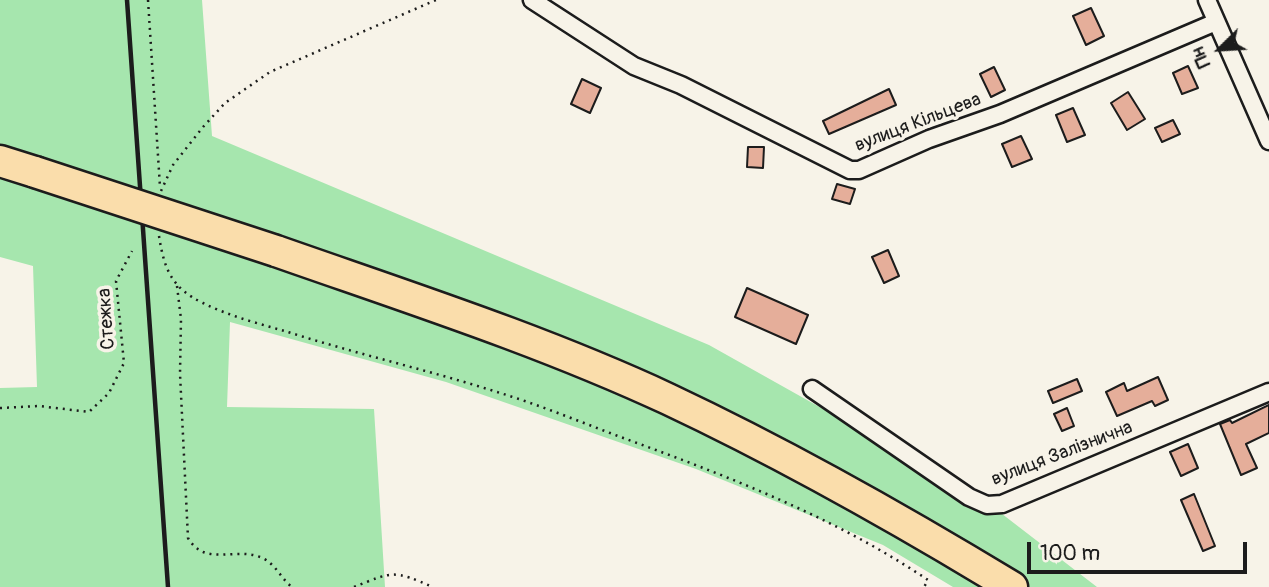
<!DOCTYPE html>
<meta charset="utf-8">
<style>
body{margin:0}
#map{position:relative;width:1269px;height:587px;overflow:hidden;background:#f7f3e8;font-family:Pangolin,sans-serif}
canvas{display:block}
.north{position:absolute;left:1185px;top:14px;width:70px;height:70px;-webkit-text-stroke:5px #f7f3e8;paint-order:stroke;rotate:246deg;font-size:19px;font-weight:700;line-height:28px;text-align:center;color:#1c1c1c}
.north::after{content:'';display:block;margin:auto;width:24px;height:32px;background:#1c1c1c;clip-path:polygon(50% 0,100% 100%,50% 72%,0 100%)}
.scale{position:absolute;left:1027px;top:542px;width:220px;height:32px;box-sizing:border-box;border:4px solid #1c1c1c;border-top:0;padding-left:9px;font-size:21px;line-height:24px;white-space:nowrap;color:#1c1c1c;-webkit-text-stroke:5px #f7f3e8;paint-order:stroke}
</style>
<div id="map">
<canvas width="1269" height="587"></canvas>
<div class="north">Пн</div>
<div class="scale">100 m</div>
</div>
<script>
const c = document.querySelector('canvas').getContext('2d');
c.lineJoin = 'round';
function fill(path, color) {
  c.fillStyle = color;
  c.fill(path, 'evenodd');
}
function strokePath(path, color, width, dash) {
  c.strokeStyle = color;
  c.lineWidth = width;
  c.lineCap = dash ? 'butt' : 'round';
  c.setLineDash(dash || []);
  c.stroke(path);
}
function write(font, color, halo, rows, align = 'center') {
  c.font = font + ' Pangolin,sans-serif';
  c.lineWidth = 7;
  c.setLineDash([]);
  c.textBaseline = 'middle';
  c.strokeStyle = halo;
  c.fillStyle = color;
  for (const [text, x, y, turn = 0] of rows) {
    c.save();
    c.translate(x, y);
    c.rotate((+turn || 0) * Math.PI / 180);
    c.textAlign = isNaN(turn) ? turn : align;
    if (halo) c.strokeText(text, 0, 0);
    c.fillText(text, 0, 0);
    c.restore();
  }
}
fill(new Path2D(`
 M0,0H202L212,136L709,345L980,497L1097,587H953L883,545L696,469L446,382L230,322L227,407L374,409L385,587H0V388L37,387L33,266L0,257Z`), '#a6e6ae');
const building = new Path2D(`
 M1091,8L1104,36L1086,45L1073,16Z
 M1188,66L1198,88L1182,94L1173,73Z
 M994,67L1005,90L991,97L980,74Z
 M582,79L601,88L590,113L571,104Z
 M889,89L896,105L829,134L823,121Z
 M1128,92L1145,119L1127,130L1111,103Z
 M1073,108L1085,135L1067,142L1056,115Z
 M1173,120L1180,134L1162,142L1155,128Z
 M1021,136L1032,159L1012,167L1002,144Z
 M748,147H764L763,168L747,167Z
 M837,184L855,189L850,204L832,199Z
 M888,250L899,276L884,283L872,257Z
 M747,288L808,315L796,344L735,317Z
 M1158,377L1168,400L1155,406L1152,401L1117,416L1106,392L1124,383L1127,391Z
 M1077,379L1082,391L1053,403L1048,391Z
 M1269,405V433L1246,444L1257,468L1241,475L1220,424L1230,420L1232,423Z
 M1067,408L1074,426L1062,431L1054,414Z
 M1188,444L1198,468L1181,476L1170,452Z
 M1194,494L1215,546L1203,551L1181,500Z`);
fill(building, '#e5ae9a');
strokePath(building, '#1c1c1c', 2);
const street = new Path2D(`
 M532,0L634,66L681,85L850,170H859L929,139L1000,114L1216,22
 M1207,0L1269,141
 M812,389L969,497L987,505L1002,504L1269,392`);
const highway = new Path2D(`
 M0,161L35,172
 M276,251C407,297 541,340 668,399C787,455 900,519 1012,587`);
strokePath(street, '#1c1c1c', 21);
strokePath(highway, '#1c1c1c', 35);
strokePath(new Path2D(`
 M148,0L160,187
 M161,191L173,165L203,127L225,103L270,72L436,0
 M159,236C164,268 171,288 203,303C229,316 260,324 288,332C357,354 428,370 497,392C540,405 583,423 626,439C730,477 836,518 928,580L924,587
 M177,286L181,319L180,374L188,538C205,567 234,547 260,557C276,563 280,578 292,587
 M0,408L39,406L89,412L109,393L124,363L116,281L132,251
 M354,587C394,571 393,570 433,587`), '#1c1c1c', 2.5, [2, 5]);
strokePath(street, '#f7f3e8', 16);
strokePath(highway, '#faddab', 30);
strokePath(new Path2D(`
 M127,0L168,587`), '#1c1c1c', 4.5);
const highwayBridge = new Path2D(`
 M35,172L276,251`);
strokePath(highwayBridge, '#1c1c1c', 35, []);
strokePath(highwayBridge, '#faddab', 30);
write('19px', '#1c1c1c', '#f7f3e8', [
 ["вулиця Кільцева",918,123,-21],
 ["Стежка",107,319,-94],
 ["вулиця Залізнична",1062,454,-21]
]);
</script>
